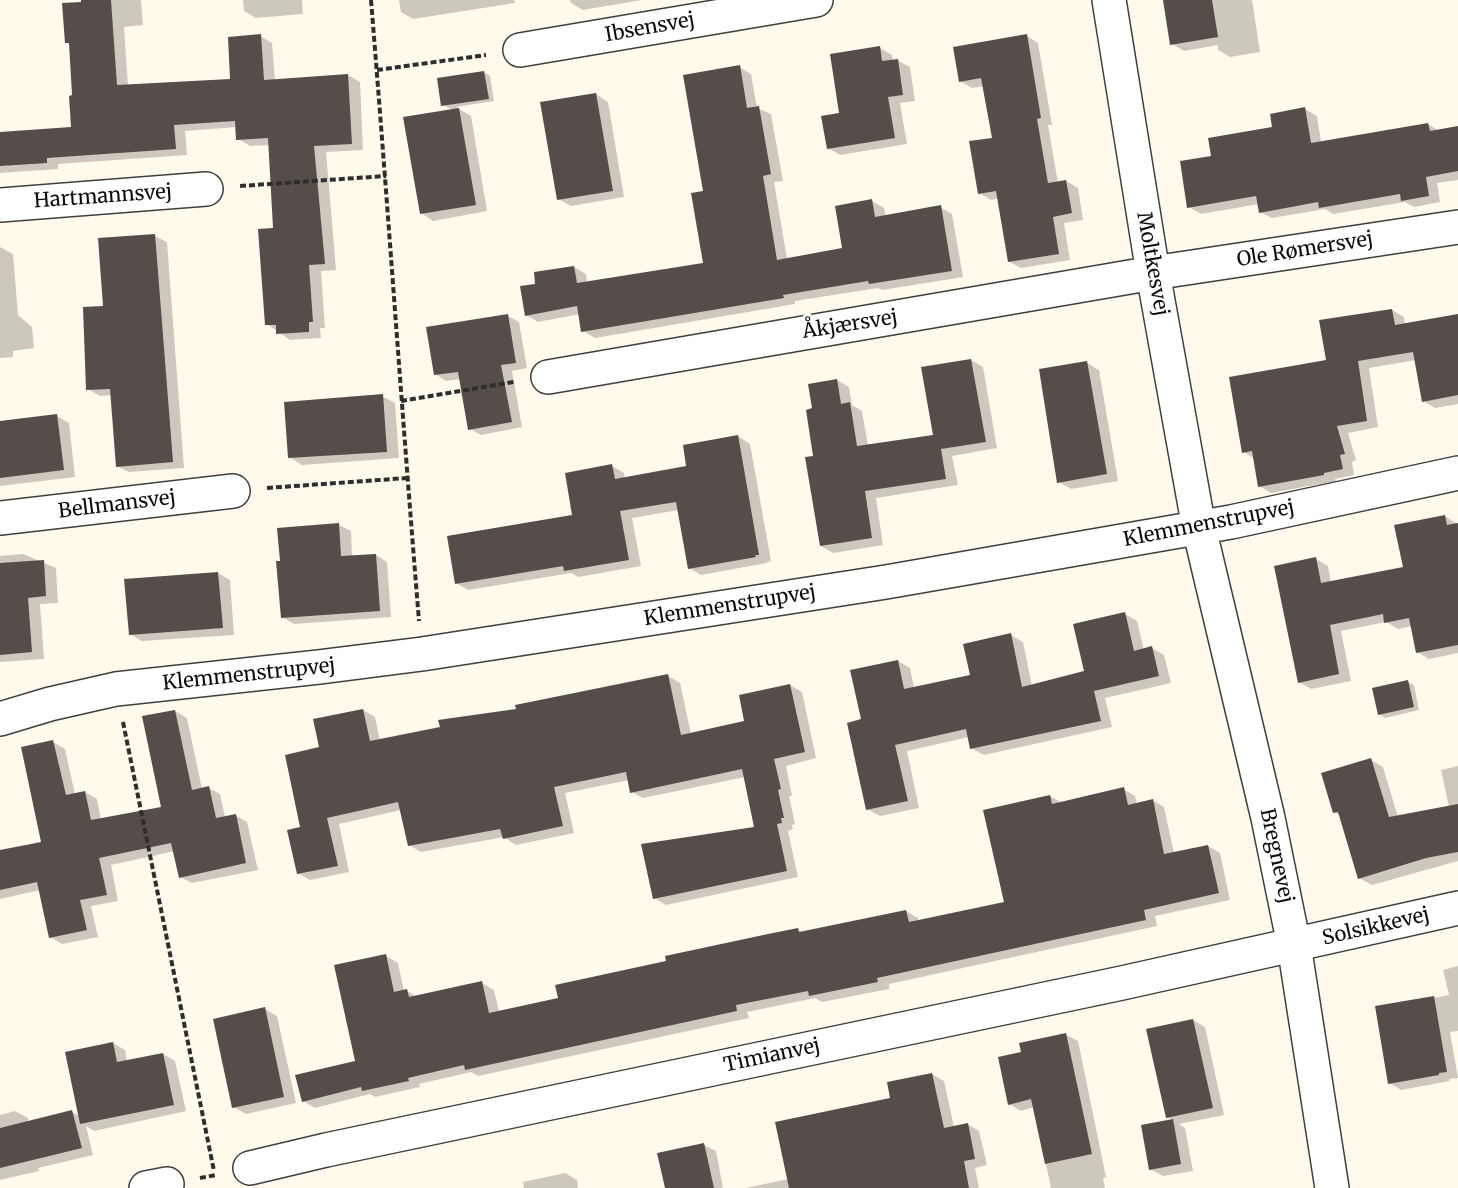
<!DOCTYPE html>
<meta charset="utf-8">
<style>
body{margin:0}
canvas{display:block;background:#fffaec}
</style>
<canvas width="1458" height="1188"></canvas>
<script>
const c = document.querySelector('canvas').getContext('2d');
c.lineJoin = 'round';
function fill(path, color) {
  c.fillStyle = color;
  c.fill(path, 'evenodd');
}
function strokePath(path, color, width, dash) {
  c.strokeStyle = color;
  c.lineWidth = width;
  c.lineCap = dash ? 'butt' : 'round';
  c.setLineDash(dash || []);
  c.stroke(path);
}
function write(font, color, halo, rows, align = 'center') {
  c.font = font + ' Merriweather,serif';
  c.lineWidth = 6;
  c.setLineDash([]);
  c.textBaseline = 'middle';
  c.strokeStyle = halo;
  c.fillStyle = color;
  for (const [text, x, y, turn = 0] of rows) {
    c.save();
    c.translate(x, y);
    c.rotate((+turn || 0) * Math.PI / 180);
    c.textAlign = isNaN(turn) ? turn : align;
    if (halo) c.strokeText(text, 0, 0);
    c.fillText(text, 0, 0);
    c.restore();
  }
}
fill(new Path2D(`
 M83,0H141L143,25L124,27L128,86L231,80L260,36L272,43L275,81L348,75L360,82L363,150L326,152L336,270L321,271L325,328H320L321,338L290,340L267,324L275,229L270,145L250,146L238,139L237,127L185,131L187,155L58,164V169L0,173V134L73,128L74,96L71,45L67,43Z
 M243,0H302L303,14L256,18L244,11Z
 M399,0H514L515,3L413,19L401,12Z
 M570,0H642L583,10L571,3Z
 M1164,0H1252L1260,52L1230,57L1218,50V45L1184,51L1172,44Z
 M1027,36L1038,43L1052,125H1048L1058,183L1066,181L1078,188L1083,220L1064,223L1070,260L1021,268L1010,262L999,198L991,200L979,193L993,139L984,86L972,88L960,81Z
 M880,48L892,55L893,61L897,60L910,67L915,101L900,103L907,144L840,155L828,148L841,114Z
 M739,67L751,74L757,108L771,114L783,181L774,182L787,259L844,249L872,201L884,208L886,217L940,207L952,214L963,277L882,290L878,288L795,301V304L595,338L583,331L580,314L538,322L526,315L537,286L574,267L586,274L587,283L705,264V192Z
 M484,72L490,76L494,101L456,107L471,116L487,211L433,221L421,213L452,110L443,105Z
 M596,94L608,102L624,197L571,206L558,199Z
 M1305,109L1317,116L1321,142L1428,124L1439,131L1458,128V180L1437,183L1440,202L1414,207L1405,202L1333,214L1325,209L1272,218L1260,212L1259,204L1201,214L1189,207L1213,157L1274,128Z
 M155,236L167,242L184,468L129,472L117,466L112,395L100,396L88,389L105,307Z
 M0,247L13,254L18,315L32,327L34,348L13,351V357L0,358Z
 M1392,310L1404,317L1405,325L1458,316V404L1435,408L1423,401L1416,360L1369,368L1378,427L1348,433L1356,460L1352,462L1354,475L1335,479L1336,481L1271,493L1259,486L1255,459L1244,452L1327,361Z
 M508,316L519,322L527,368L512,371L522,427L481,435L470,429L461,379L446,381L435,374Z
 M971,360L983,367L997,448L952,456L958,485L876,498L883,545L833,553L821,546L815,457L814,410L837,380L849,387L852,405L862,411L868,446L934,436Z
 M1087,363L1099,370L1118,481L1071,489L1059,482Z
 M382,396L395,403L399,458L302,465L289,457Z
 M57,416L69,423L75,477L0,486V422Z
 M738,436L750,444L771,561L767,562V563L701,575L689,568L679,510L632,518L641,566L578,577L571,573L468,590L456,583L574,516L612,466L624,473L625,478L688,467Z
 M1445,516L1458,525V653L1429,659L1417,652L1412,626L1398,629L1386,622L1341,631L1351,681L1311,689L1299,682L1316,559L1328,566L1331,583L1404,568Z
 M339,525L351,531L352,557L376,555L387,562L391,617L294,624L282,617Z
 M23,554L56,568L58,603L40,604L44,659L0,662V556Z
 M218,573L230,580L234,635L142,641L130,634Z
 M1125,614L1137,621L1144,650L1152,648L1164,655L1171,683L1105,698L1112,727L984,755L971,748L969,737L907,751L919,808L880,816L867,809L863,720L898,661L910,668L914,688L972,676L1011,635L1023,642L1032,686L1086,672Z
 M668,676L680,683L691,734L746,722L790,685L802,692L816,758L786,766L792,796H789L795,824L792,825L793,829L788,831L798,877L666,905L654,898L756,829L745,777L643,798L632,792L629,780L565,793L574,833L516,845L504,837L421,852L409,845L401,810L339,824L349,872L310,880L298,873L302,828L321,748L363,710L375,717L380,741Z
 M1408,682L1414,685L1419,710L1385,718L1379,714Z
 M175,711L187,718L202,789L209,788L220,794L225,817L235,815L247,822L258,870L192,883L180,877L175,851L111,865L118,901L91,906L98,937L62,944L50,937L40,890L0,899V852L43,843L53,742L65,749L75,794L85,792L97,799L101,820L163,808Z
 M1371,760L1383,767L1398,817L1449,807L1441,770L1458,766V861L1372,885L1359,878L1340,815L1334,812Z
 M1123,789L1135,796L1137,804L1152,800L1164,807L1174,853L1208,846L1220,853L1230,900L1155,916L1157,926L889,984V989L822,1002L815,998L747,1012L749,1018L478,1076L471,1072L419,1084L420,1087L375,1097L370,1094L315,1108L303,1101L357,1063L386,956L398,963L404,991H407L417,997L482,983L494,990L499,1012L560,999L667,962L797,929L804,933L906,911L918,918V922L1005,903L1050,796L1062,803Z
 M1458,966V1031L1450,1032L1458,1078L1449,1079L1450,1081L1401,1090L1390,1083L1377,1008L1449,995L1443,970Z
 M265,1009L277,1016L296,1103L246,1114L233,1107Z
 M1193,1020L1205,1027L1224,1115L1179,1124L1185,1128L1193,1171L1163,1176L1150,1169L1143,1126L1174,1121L1167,1117Z
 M1066,1035L1078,1041L1106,1177L1103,1178L1105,1188H1051L1034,1107L1021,1111L1009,1104L1023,1053Z
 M113,1043L125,1050L127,1061L163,1054L175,1061L186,1111L94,1131L86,1126L93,1155L38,1168L39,1171L0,1180V1115L15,1111L28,1118V1122L72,1112L80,1116Z
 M932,1074L944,1081L954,1127L967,1124L979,1131L987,1165L975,1168L979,1188H746L788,1179L892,1099Z
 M704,1145L716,1151L723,1188H666Z
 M565,1173L577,1180L578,1188H524L523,1182Z`), '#0003');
fill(new Path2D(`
 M81,0H111L117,85L230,79L228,37L261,34L264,80L348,74L352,144L314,146L325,264L309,265L313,322H309V332L276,334V325H265L258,229L273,228L268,138L236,140L235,121L174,125L176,149L47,158V163L0,166V132L71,127L69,96L72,95L69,43H65L62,3L81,2Z
 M1163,0H1212L1218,37L1170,45Z
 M1027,34L1041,118L1037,119L1048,183L1066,180L1072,213L1053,217L1059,254L1008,262L996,191L978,194L969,141L992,138L981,78L959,82L953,47Z
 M880,46L882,61L898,59L903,95L888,97L895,138L827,149L821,116L839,113L830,54Z
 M740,65L747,108L759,106L771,174L763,176L777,260L842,248L835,206L872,199L875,217L941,205L952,271L869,284L868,281L783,295L784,298L581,332L577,306L525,316L520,286L535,284L534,272L574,266L577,283L703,263L691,193L703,191L683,75Z
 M484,71L489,99L441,106L437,78Z
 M596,93L613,191L557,200L540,102Z
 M1305,107L1311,143L1428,123L1430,131L1458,126V171L1426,177L1429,196L1401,201L1400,194L1319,208L1318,202L1259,213L1256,196L1187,208L1180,161L1211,156L1208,138L1272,127L1270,114Z
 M459,108L476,205L420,214L403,117Z
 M155,234L173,462L116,467L110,389L86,390L83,307L103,306L98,238Z
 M1392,309L1395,325L1458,314V395L1422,402L1413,352L1358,361L1367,421L1337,426L1345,454L1340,455L1343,469L1324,473V475L1258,487L1252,451L1242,453L1229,377L1326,360L1319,320Z
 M508,314L516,363L501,365L512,422L468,430L458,372L434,375L426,327Z
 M971,359L986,442L941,449L946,479L865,491L872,538L820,546L805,457L813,456L806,410L812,408L808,384L837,379L841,404L850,402L857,446L933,435L921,367Z
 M1087,361L1107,474L1057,483L1039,369Z
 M383,394L387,452L288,458L284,402Z
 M57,414L64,470L0,478V421Z
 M738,435L759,555H755L756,557L688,569L676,502L620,511L629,560L564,571L563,566L455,584L447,536L572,515L565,473L612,464L615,479L686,466L683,445Z
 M1445,515L1447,525L1458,523V645L1416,653L1409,618L1384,623L1383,614L1330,625L1339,674L1298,683L1274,566L1316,557L1321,583L1403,567L1394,525Z
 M339,523L341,556L376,554L380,611L281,618L276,561H280L277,528Z
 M44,560L46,596L28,598L32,652L0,655V563Z
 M218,572L223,628L129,635L124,579Z
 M1125,612L1134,651L1152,646L1159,676L1094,691L1101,721L970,749L966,729L895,745L908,801L866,810L847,723L861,719L850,670L898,660L904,689L970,675L963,644L1011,633L1022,687L1084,671L1073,624Z
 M668,674L681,735L744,721L739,695L790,684L805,752L774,759L781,789L778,790L784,818H781L782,823L777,824L787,871L653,899L641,844L754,827L742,769L630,793L626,772L554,787L563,826L503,839L500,829L408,846L398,802L327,818L338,866L297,874L287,830L300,827L285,755L319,747L313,719L363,709L370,741L440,727L438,720L516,709L515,705Z
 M1408,680L1414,707L1378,715L1372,688Z
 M175,710L192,790L209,786L216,818L236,814L246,863L179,878L171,843L99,858L107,895L80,900L87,930L49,938L37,882L0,890V850L41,842L21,747L53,740L66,795L85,791L91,820L161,807L142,716Z
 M1371,758L1389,817L1458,804V852L1426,858L1358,879L1338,812L1333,813L1321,773Z
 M1124,787L1128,805L1153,799L1164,854L1208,845L1219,893L1144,910L1146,920L877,978L878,982L809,996L808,991L736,1005L737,1011L465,1070L464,1065L408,1078L409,1081L362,1091L361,1087L302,1102L295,1075L355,1061L334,965L386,954L394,992L407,989L409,997L482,981L489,1013L558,998L555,985L666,961L665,956L768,934L798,928L799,932L906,910L909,922L1004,902L983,810L1050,795L1052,804Z
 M1434,996L1447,1072L1439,1073V1075L1388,1084L1375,1006Z
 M265,1007L284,1097L232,1108L213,1019Z
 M1193,1019L1213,1108L1166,1118L1146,1029Z
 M1066,1033L1092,1154L1045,1164L1031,1099L1008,1105L998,1057L1021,1052L1019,1043Z
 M113,1042L117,1062L163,1053L174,1105L80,1124L65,1052Z
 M932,1073L944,1128L968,1123L975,1159L964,1161L969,1188H789L775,1122L890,1098L887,1082Z
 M72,1110L82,1148L0,1168V1128Z
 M1173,1119L1181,1164L1149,1170L1141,1125Z
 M704,1143L714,1188H665L657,1153Z`), '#554d49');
const minor = new Path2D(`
 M1109,0L1153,273L1199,528L1268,818L1294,945L1332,1188
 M520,50L816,0
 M0,205L206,189
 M548,377L1153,273L1458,227
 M0,518L233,491
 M0,719L50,704L116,689L319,667L422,654L886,582L1231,522L1458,473
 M250,1168L326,1150L1122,983L1458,908
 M146,1188L167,1184`);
strokePath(minor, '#3f3f3f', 36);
strokePath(new Path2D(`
 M371,0C388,207 402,414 419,621
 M377,70L486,55
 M240,186L386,176
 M401,401L514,382
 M267,488L407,478
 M123,722L214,1171
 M200,1178L216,1175`), '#2e2e2e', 4, [6, 3]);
strokePath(minor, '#fff', 33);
write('20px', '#0c0c0c', '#fff', [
 ["Ibsensvej",650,28,-10],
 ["Hartmannsvej",103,197,-4],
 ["Ole Rømersvej",1305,250,-9],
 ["Moltkesvej",1152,264,80],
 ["Åkjærsvej",850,325,-9],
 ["Bellmansvej",117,505,-7],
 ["Klemmenstrupvej",1209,524,-11],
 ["Klemmenstrupvej",730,606,-9],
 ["Klemmenstrupvej",249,675,-6],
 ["Bregnevej",1276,856,78],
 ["Solsikkevej",1376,927,-13],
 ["Timianvej",772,1056,-12]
]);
</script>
